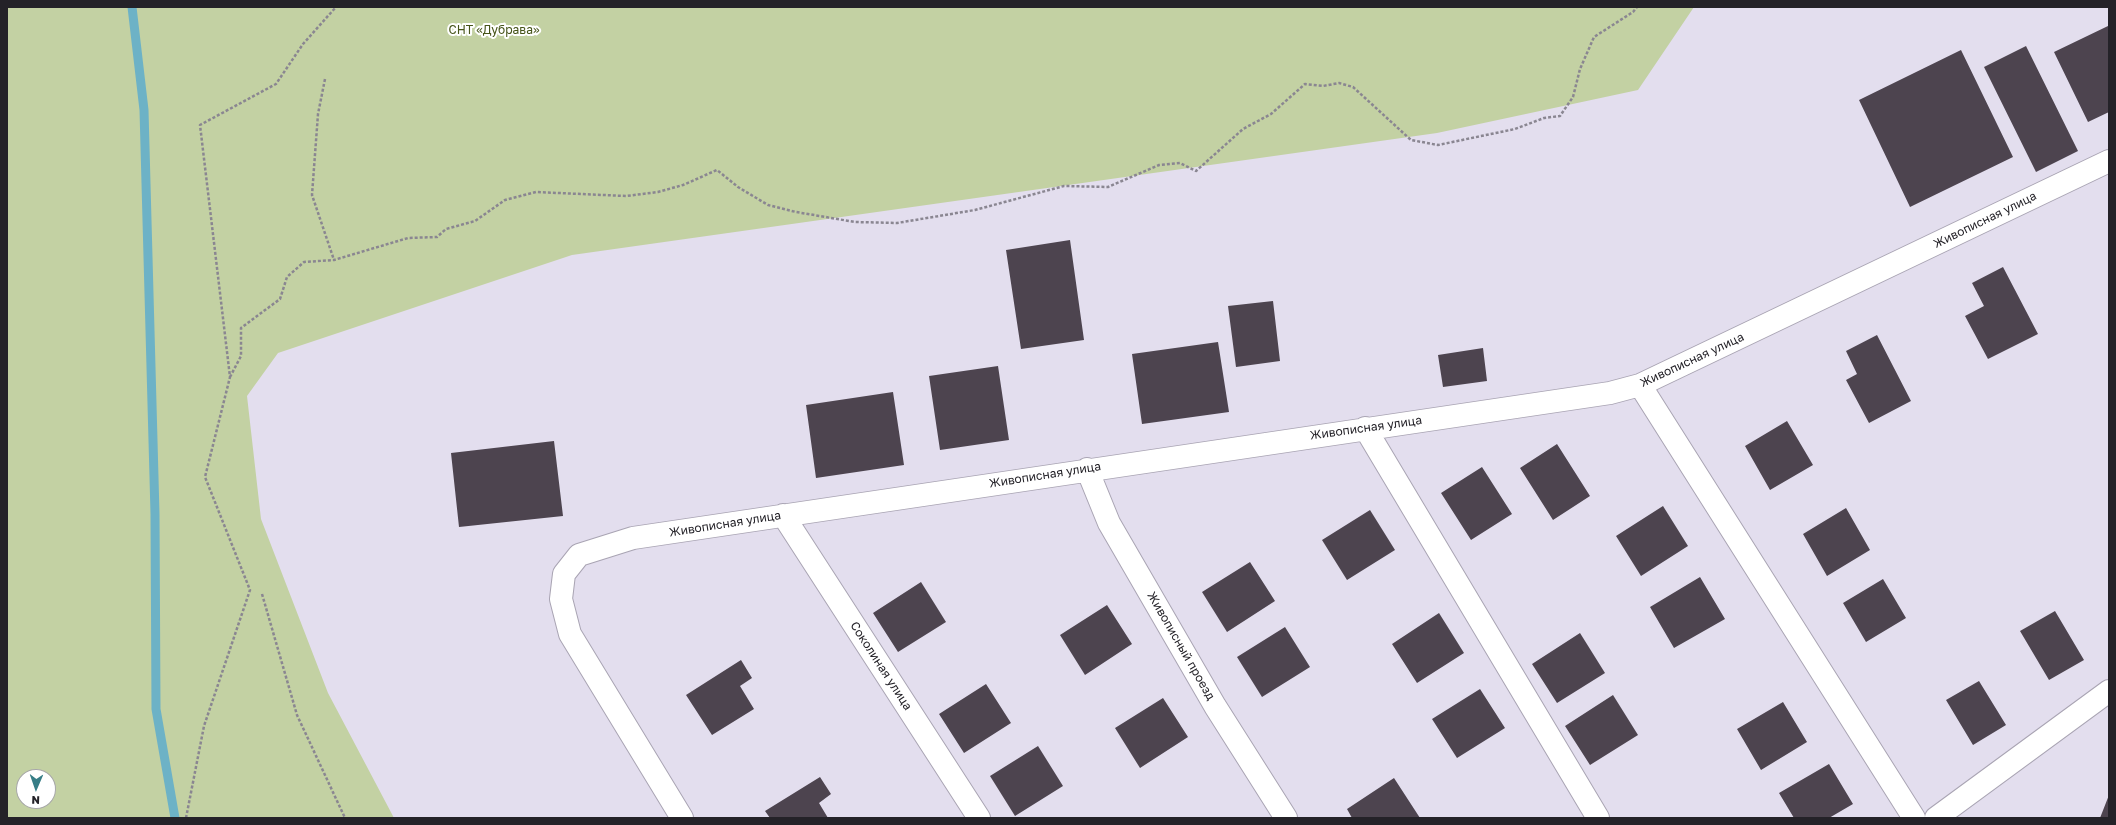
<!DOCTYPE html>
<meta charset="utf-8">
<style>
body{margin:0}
#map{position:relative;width:2116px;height:825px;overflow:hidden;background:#e3deee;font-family:"Golos Text",sans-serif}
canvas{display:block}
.frame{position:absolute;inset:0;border:8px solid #242228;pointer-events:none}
.north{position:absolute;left:16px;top:769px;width:40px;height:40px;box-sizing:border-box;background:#fff;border:1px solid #a7a7a9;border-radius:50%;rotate:182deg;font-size:11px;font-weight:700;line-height:16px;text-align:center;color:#242228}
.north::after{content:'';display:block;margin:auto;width:14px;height:18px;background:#377e87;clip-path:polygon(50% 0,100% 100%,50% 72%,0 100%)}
</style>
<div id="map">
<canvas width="2116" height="825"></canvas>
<div class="frame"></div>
<div class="north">N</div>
</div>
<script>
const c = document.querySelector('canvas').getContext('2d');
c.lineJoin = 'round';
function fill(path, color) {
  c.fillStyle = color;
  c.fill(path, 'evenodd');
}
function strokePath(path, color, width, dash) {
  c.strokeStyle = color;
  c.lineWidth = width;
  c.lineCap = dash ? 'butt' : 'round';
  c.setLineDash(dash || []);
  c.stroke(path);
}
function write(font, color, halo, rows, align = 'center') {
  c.font = font + ' "Golos Text",sans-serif';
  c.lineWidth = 4;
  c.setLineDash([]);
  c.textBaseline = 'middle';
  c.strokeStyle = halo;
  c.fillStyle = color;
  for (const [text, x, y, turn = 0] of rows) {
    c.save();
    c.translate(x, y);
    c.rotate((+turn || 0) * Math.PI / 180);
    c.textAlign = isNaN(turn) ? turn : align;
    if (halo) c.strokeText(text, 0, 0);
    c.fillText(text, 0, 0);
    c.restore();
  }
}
fill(new Path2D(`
 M7,7H1694L1638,90L1437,133L572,255L278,353L247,396L261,519L328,693L394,818H7ZM24,777H48V801H24Z`), '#c3d1a3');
strokePath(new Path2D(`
 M132,7L144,110L155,514L156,709L175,818`), '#6db2c6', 9);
fill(new Path2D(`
 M2108,26L2109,112L2088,122L2054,52Z
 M2026,46L2078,151L2036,172L1984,67Z
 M1961,50L2013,157L1910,207L1859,100Z
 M1070,240L1084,340L1021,349L1006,250Z
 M2003,267L2038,334L1988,359L1965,316L1984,306L1972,283Z
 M1273,301L1280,361L1236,367L1228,306Z
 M1877,335L1911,401L1869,423L1846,380L1857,374L1846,351Z
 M1218,342L1229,412L1142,424L1132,354Z
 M1483,348L1487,381L1443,387L1438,355Z
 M998,366L1009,440L940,450L929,376Z
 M893,392L904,465L816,478L806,405Z
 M1787,421L1813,465L1770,490L1745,446Z
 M554,441L563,516L459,527L451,453Z
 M1557,444L1590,496L1553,520L1520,468Z
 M1482,467L1512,514L1471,540L1441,493Z
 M1663,506L1688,546L1641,576L1616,536Z
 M1846,508L1870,550L1827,576L1803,534Z
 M1370,510L1395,550L1347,580L1322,540Z
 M1250,562L1275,601L1227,632L1202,592Z
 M1700,577L1725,619L1674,648L1650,607Z
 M1883,579L1906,618L1866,642L1843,603Z
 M921,582L946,622L898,652L873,613Z
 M1107,605L1132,644L1085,675L1060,635Z
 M2055,611L2084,660L2049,680L2020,631Z
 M1439,613L1464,653L1417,683L1392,644Z
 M1285,627L1310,667L1262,697L1237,657Z
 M1580,633L1605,673L1557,703L1532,664Z
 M741,660L752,678L740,686L754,709L712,735L686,695Z
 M1979,681L2006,725L1973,745L1946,700Z
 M986,684L1011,723L964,753L939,714Z
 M1480,689L1505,728L1457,758L1432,719Z
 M1613,695L1638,735L1590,765L1565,726Z
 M1163,698L1188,737L1140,768L1115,728Z
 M1783,702L1807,742L1761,770L1737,729Z
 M1038,746L1063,786L1015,816L990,776Z
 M1829,764L1853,804L1829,818H1794L1779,793Z
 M820,777L831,794L819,803L828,818H770L765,811Z
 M1394,778L1420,818H1352L1347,809Z
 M2109,795V818H2100Z`), '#4d444f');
const minor = new Path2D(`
 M1640,385L1914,818
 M1365,428L1598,818
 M1087,469L1109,523L1215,706L1286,818
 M783,515L979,818
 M682,818L570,634L561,599L564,574L579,555L633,538L1610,393L1640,385L2109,161
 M1936,818L2109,691`);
strokePath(minor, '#a9a4b3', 24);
strokePath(new Path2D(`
 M325,79L318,114L312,195L334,260
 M230,377L241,356V328L280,299L287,277L304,262L334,260L408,238L437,237L446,229L475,221L505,200L536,192L626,196L658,192L683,185L717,170L738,187L768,205L796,212L855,222L897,223L975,210L1064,186L1108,187L1159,165L1180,163L1196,171L1243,129L1271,114L1305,84L1323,86L1339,83L1353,87L1411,140L1438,145L1515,129L1544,118L1560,116L1573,97L1580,69L1594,37L1633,12L1637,7
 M262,594L297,715L345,818
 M186,818L204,726L250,590L205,477L230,377L200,125L276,84L303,44L336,7`), '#8a8691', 2.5, [3, 2]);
strokePath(minor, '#fff', 22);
write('12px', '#465419', '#fff', [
 ["СНТ «Дубрава»",494,30]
]);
write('12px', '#242228', '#fff', [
 ["Живописная улица",1985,220,-26],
 ["Живописная улица",1692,360,-25],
 ["Живописная улица",1366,428,-8],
 ["Живописная улица",1045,475,-9],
 ["Живописная улица",725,524,-9],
 ["Живописный проезд",1181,646,60],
 ["Соколиная улица",881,666,57]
]);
</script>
